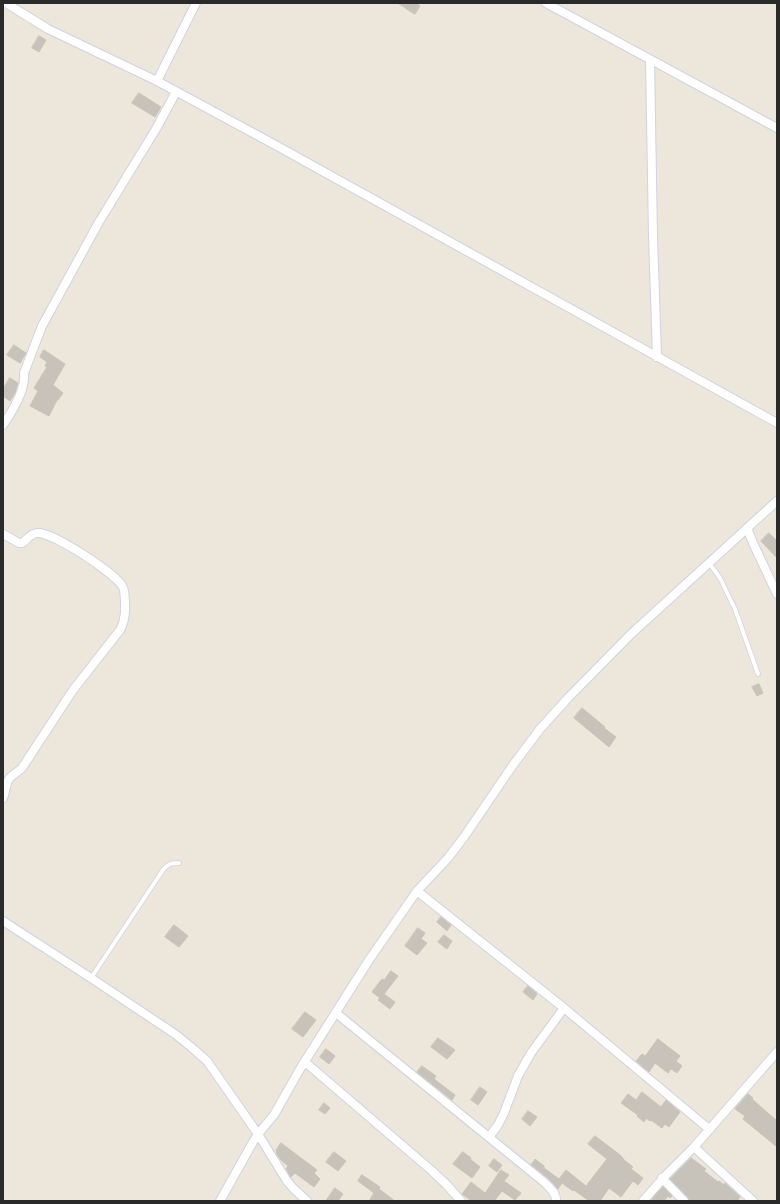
<!DOCTYPE html>
<style>
body{margin:0}
#map{position:relative;width:780px;height:1204px;overflow:hidden;background:#ede6db;font-family:Lato,sans-serif}
canvas{display:block}
.frame{position:absolute;inset:0;border:4px solid #2a2a2a;pointer-events:none}
</style>
<div id="map">
<canvas width="780" height="1204"></canvas>
<div class="frame"></div>
</div>
<script>
const c = document.querySelector('canvas').getContext('2d');
c.lineJoin = 'round';
function fill(path, color) {
  c.fillStyle = color;
  c.fill(path, 'evenodd');
}
function strokePath(path, color, width, dash) {
  c.strokeStyle = color;
  c.lineWidth = width;
  c.lineCap = dash ? 'butt' : 'round';
  c.setLineDash(dash || []);
  c.stroke(path);
}
const building = new Path2D(`
 M398,3H416L420,6L415,14Z
 M39,36L46,40L39,52L32,48Z
 M139,93L161,107L155,117L132,103Z
 M14,345L26,353L20,363L7,355Z
 M44,350L65,364L53,385L63,393L58,400H57L49,416L30,406L38,391L34,388L47,367L45,366L47,362L40,357Z
 M10,378L18,383L15,393L10,401L3,396V389Z
 M769,533L777,541V558L761,541Z
 M759,684L763,693L757,696L752,687Z
 M582,708L605,727L604,728L616,737L609,747L574,718Z
 M441,917L451,925L447,931L437,922Z
 M174,925L188,936L179,947L165,937Z
 M418,928L425,933L421,939L427,943L417,955L405,946Z
 M444,935L452,941L447,949L438,942Z
 M391,971L398,976L384,994L395,1002L390,1009L378,1000L380,998L372,992L382,979L384,980Z
 M528,986L537,994L533,1000L523,992Z
 M305,1012L316,1020L303,1037L292,1029Z
 M438,1038L455,1050L447,1059L431,1047Z
 M658,1039L680,1056L676,1061L682,1066L677,1073L671,1069L668,1073L655,1063L649,1072L636,1061L642,1054L645,1056Z
 M326,1049L335,1056L329,1064L320,1057Z
 M422,1066L436,1076L434,1079L455,1095L452,1100L417,1072Z
 M480,1087L487,1092L478,1105L471,1100Z
 M642,1092L661,1107L666,1100L680,1112L669,1127L665,1124L662,1128L651,1120L650,1121L646,1118L644,1122L637,1116L638,1115L621,1103L628,1094L636,1100Z
 M748,1094L753,1098L752,1099L777,1121V1147L743,1119L745,1116L735,1109Z
 M324,1103L330,1108L325,1114L319,1110Z
 M528,1111L537,1117L530,1126L522,1119Z
 M595,1136L620,1155L623,1158V1159L633,1167L631,1169L643,1178L638,1185L633,1181L621,1197L609,1188L600,1201H589L574,1190L573,1191L562,1183L558,1189L548,1178L531,1165L535,1159L544,1166V1168L559,1179L566,1170L586,1186L607,1159L588,1144Z
 M281,1143L317,1170L314,1173L320,1179L314,1187L295,1173L291,1177L290,1176L286,1169L288,1166L281,1160L276,1153L277,1152L276,1151Z
 M334,1152L346,1161L338,1171L326,1162Z
 M463,1152L471,1158L470,1159L480,1167L472,1178L453,1164Z
 M691,1158L706,1169L704,1171L718,1182L719,1181L724,1185L725,1183L740,1197L737,1201H689L688,1197L670,1179Z
 M494,1159L502,1165L497,1172L489,1166Z
 M501,1170L509,1175L504,1181L521,1193L515,1200L502,1191L495,1200L496,1201H472L462,1194L471,1182L485,1193Z
 M362,1175L380,1187L379,1189L395,1201H369L374,1193L358,1181Z
 M663,1187L672,1196L670,1198L668,1196L664,1201H655L652,1199Z
 M335,1188L343,1194L338,1201H326Z`);
fill(building, '#c8c3ba');
strokePath(building, '#c8c3b4', 1);
const service = new Path2D(`
 M709,563L720,578L735,609L758,674
 M91,978L163,870C168,864 171,863 179,863`);
const minor = new Path2D(`
 M6,3L48,29L157,81L279,147L777,423
 M546,3L777,128
 M650,60L653,236L657,357
 M157,81L196,3
 M3,425C12,412 26,390 24,373L42,326L99,222L156,129L176,92
 M747,528L753,543L777,594
 M3,534L19,543H22C27,540 31,533 37,533C53,532 115,573 123,587C125,592 126,612 124,618C124,622 122,626 120,630L73,690L22,768C18,772 12,775 9,779C5,784 6,792 3,798
 M417,891L564,1008L709,1129
 M3,921L91,978L175,1034L190,1046L207,1061L258,1134L287,1181L293,1188L307,1201
 M336,1013L544,1182C549,1187 557,1193 556,1201
 M305,1062L431,1170L446,1184L461,1201
 M489,1137L498,1125L504,1113L518,1076L531,1053L564,1008
 M694,1147L753,1201
 M662,1178L684,1201
 M220,1201L253,1142L258,1134L274,1115L300,1069L369,960L417,891L448,858L464,837L513,765L540,729L568,698L631,634L777,501
 M643,1201L666,1175L694,1147L777,1052`);
strokePath(service, '#d0d2e4', 5.5);
strokePath(minor, '#d0d2e4', 10);
strokePath(service, '#fff', 4);
strokePath(minor, '#fff', 8);
</script>
